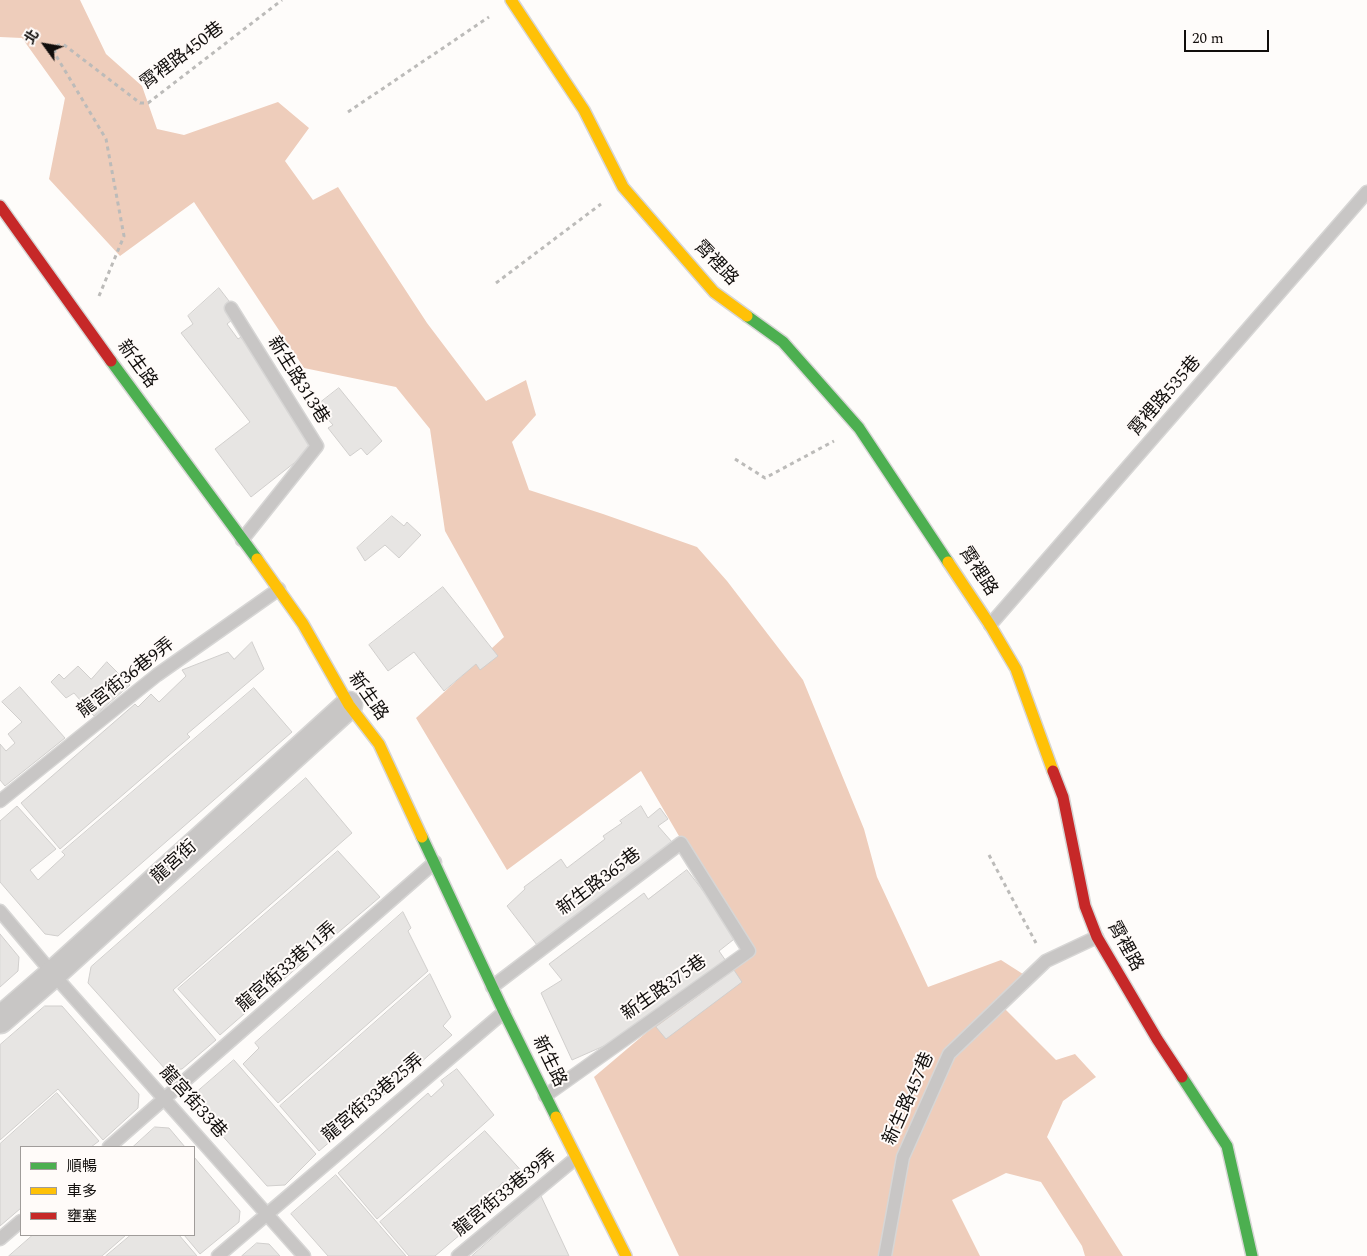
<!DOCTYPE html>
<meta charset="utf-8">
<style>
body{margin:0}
#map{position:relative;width:1367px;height:1256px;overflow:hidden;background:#fefcfa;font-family:Spectral,"Noto Sans TC",serif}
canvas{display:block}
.legend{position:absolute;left:20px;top:1146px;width:175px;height:90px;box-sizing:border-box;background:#fffbf9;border:1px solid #a09c9a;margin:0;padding:6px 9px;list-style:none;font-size:15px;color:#110e0c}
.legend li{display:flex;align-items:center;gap:10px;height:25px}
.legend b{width:25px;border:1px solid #a09c9a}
.north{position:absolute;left:20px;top:20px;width:50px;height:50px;-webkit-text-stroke:4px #fffbf9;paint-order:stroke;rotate:302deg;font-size:14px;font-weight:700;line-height:20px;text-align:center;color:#110e0c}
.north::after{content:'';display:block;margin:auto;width:18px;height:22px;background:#110e0c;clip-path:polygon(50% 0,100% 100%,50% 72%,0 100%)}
.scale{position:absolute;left:1184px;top:30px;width:85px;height:22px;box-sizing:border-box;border:2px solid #110e0c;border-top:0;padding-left:6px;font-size:15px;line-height:18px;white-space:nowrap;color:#110e0c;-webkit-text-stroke:4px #fffbf9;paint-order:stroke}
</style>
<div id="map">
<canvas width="1367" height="1256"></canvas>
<ul class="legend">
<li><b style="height:6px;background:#4caf50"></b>順暢</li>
<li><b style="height:6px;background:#ffc107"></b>車多</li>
<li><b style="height:6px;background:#c62828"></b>壅塞</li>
</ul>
<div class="north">北</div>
<div class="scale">20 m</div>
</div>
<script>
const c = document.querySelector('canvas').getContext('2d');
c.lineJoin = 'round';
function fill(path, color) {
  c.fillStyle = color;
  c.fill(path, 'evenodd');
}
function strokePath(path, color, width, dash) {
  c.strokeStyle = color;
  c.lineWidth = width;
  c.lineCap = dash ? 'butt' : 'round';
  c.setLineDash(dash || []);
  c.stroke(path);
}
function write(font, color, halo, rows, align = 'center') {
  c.font = font + ' Spectral,"Noto Sans TC",serif';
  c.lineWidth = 4;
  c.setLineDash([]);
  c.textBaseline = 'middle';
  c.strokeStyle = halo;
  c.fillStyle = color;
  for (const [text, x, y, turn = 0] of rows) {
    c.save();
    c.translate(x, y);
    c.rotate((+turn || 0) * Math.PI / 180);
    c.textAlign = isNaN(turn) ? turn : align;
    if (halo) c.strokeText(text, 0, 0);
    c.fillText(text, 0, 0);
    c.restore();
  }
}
fill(new Path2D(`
 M0,0H80L106,54L142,86L157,129L184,135L278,102L309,128L285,161L313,200L338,187L427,323L486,401L526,380L536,415L512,442L529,490L603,514L697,547L727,581L803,680L864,829L877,877L928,987L1001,960L1026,976L1001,1005L1056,1060L1075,1054L1096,1077L1063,1101L1047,1137L1123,1256H1085L1082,1246L1041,1182L1006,1173L952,1200L980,1256H679L594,1077L745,949L641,771L507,870L416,718L504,637L445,531L430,429L396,387L304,368L194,202L120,256L49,179L65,98L22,38L0,37Z`), '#eecdbb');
const building = new Path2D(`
 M219,288L239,314L227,324L238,339L241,337L322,441L251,497L215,449L250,422L181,333L193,324L188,316Z
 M339,388L382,441L367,455L361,448L350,456L328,428L333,425L316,406Z
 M392,516L404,526L407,522L421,535L399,558L385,545L365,561L357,548Z
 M443,587L498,656L480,670L476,664L444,691L414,652L388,671L369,645Z
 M252,642L264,669L187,734L190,737L60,849L21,803L135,704L138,707L151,694L159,702L186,676L182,670L228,652L234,659Z
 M107,662L130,685L94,716L74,693L66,698L51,682L59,674L64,679L78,666L91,679Z
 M20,687L65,738L5,786L0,780V744L6,751L15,743L8,734L22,722L2,702Z
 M254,688L292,732L58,936L45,934L0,882V821L17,806L56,849L30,870L38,880L65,855L62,852Z
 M306,778L352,833L173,990L216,1040L182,1069L166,1070L88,983L91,967Z
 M641,806L648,818L660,808L668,819L658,826L672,842L537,945L507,906L525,889L524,887L561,859L567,868L605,839L603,836L622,823L620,821Z
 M338,851L380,897L321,947L317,941L302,953L308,958L220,1035L178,989Z
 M687,870L738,936L719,951L726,961L613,1042L572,1060L541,993L562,980L549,964L644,893L648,899Z
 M403,912L411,928L408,931L428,971L278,1103L243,1064L259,1048L255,1043Z
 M0,934L19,957L18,971L0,987Z
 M734,970L742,982L666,1039L656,1027Z
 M430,974L451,1017L443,1026L452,1035L380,1098L376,1092L345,1116L352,1123L319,1151L280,1106Z
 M45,1006H62L139,1094L138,1108L103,1140L58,1089L0,1140V1045Z
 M234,1060L316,1154L285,1185L267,1186L195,1105L198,1091Z
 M457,1069L494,1115L377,1219L338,1173L428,1093L431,1097L444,1085L441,1081Z
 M57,1093L99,1141L91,1147H21V1208L0,1226V1144Z
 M155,1127L169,1128L185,1147H133Z
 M485,1131L527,1177L511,1190L503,1182L494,1192L501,1200L435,1256H409L380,1222Z
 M194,1157L240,1211L239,1222L200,1254L184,1235H194Z
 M336,1175L406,1256H328L291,1214Z
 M541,1196L569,1256H472Z
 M33,1235H126L102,1256H9Z
 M131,1235H179L197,1256H106Z
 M257,1243L269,1244L280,1256H242Z`);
fill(building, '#e7e5e3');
strokePath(building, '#d1cfcd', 1);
const lane = new Path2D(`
 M231,308L317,446L242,540
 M990,625L1367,192
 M0,801L157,675L279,589
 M0,911L53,974L304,1256
 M492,987L681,843L749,951L545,1096
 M109,1147L435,862
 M0,1239L21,1221
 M218,1256L504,1012
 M458,1256L576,1158
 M885,1256L903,1157L949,1054L1046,961L1097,937`);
const street = new Path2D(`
 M0,1020L53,974L349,705`);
const fast = new Path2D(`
 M747,316L783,342L859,428L948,562
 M111,361L257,559
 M422,837L504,1012L556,1117
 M1182,1077L1227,1146L1252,1256`);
const slow = new Path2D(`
 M511,0L584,110L623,187L714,292L747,316
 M257,559L303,624L349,705L379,744L422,837
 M948,562L990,625L1016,669L1053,771
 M556,1117L626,1256`);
const jam = new Path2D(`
 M0,206L111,361
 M1053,771L1063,797L1085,906L1097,937L1157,1039L1182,1077`);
strokePath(lane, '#d7d6d5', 15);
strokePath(street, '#d7d6d5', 29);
strokePath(fast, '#d7d6d5', 14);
strokePath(slow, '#d7d6d5', 14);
strokePath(jam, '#d7d6d5', 14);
strokePath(new Path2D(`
 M348,112L489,17
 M496,283L601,204
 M99,296L124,236L106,139L55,54V46L63,44L140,103H148L282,0
 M735,459L765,478L834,441
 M989,855L1036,943`), '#bcbbb9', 3, [4, 4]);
strokePath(lane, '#c8c6c5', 12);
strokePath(street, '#c8c6c5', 26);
strokePath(fast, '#4caf50', 11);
strokePath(slow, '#ffc107', 11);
strokePath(jam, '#c62828', 11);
write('18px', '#110e0c', '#fffbf9', [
 ["霄裡路450巷",183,57,-37],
 ["霄裡路",715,264,46],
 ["新生路",136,365,54],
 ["新生路313巷",297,381,58],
 ["霄裡路535巷",1166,397,-49],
 ["霄裡路",977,572,57],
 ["龍宮街36巷9弄",127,679,-38],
 ["新生路",367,697,55],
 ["龍宮街",175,863,-42],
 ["新生路365巷",600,883,-37],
 ["霄裡路",1124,947,61],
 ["龍宮街33巷11弄",288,968,-41],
 ["新生路375巷",665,989,-35],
 ["新生路",548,1062,64],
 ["龍宮街33巷25弄",374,1099,-40],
 ["新生路457巷",910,1099,-66],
 ["龍宮街33巷",192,1103,48],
 ["龍宮街33巷39弄",506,1194,-39]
]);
</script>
